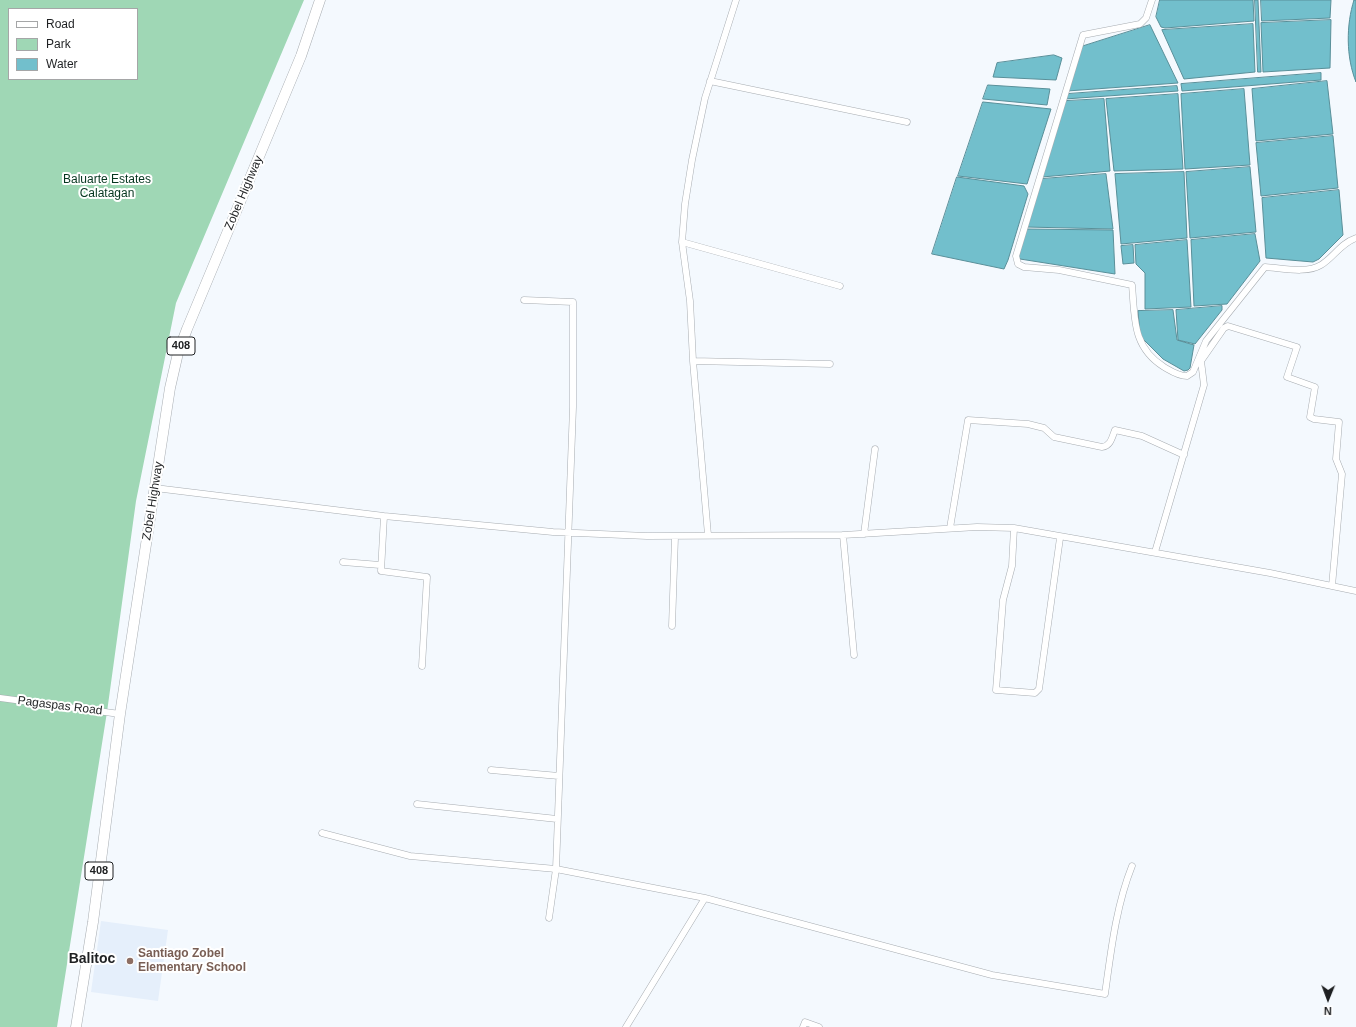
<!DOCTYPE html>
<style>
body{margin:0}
#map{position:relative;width:1356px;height:1027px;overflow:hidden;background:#f4f9fe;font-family:Helvetica,sans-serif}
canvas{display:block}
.legend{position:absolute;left:8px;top:8px;width:130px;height:72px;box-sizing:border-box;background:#fff;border:1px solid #a5a6a7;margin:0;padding:5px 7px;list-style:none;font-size:12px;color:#1e2022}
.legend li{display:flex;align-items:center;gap:8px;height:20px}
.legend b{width:20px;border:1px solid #a5a6a7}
.north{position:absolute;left:1308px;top:979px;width:40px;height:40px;-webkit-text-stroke:3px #fff;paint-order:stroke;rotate:181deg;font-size:11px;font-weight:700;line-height:16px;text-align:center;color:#1e2022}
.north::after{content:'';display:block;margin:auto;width:14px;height:18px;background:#1e2022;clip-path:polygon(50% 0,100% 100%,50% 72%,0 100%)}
</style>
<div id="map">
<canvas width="1356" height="1027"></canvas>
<ul class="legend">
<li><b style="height:5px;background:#fff"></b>Road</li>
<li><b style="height:11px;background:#9fd7b5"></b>Park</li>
<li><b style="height:11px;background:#72bfcc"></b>Water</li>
</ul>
<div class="north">N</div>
</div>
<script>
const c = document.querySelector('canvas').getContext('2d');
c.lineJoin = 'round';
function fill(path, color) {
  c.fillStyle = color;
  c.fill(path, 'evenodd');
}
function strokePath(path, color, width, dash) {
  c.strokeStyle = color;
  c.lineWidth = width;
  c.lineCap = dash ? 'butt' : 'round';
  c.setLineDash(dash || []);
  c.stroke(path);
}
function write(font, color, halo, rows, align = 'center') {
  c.font = font + ' Helvetica,sans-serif';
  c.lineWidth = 4;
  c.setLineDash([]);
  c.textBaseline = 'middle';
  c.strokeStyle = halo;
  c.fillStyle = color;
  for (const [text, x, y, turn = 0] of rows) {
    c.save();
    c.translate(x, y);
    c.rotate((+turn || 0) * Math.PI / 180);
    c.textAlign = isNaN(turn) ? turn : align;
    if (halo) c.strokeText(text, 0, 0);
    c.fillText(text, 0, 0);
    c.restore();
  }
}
fill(new Path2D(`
 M101,921L168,930L158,1001L91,992Z`), '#e5effb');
fill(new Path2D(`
 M0,0H304L176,303L136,501L107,712L57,1027H0ZM9,9H137V79H9Z`), '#9fd7b5');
const water = new Path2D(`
 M1160,0H1253L1254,21L1165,28L1161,27L1156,17Z
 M1255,0H1258L1261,72H1258Z
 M1261,0H1331L1330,18L1262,21Z
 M1354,0H1356V82C1346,57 1346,25 1354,0Z
 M1331,20L1330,68L1263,72L1261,23Z
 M1253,24L1255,72L1184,79L1162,30Z
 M1150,25L1178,83L1067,91L1078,50L1083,46Z
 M1054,55L1062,58L1056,80L993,77L997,63Z
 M1321,73V80L1182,91L1181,84Z
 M1327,81L1333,134L1256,141L1252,89Z
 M988,85L1050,89L1047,105L983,99Z
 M1177,86L1178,91L1065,99L1067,94Z
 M1244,89L1250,165L1185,169L1181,94Z
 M1178,94L1183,169L1114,171L1106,99Z
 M1104,99L1110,171L1042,177L1065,101Z
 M983,102L1051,109L1027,184L958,176Z
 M1333,136L1338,188L1261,196L1256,143Z
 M1250,167L1256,232L1190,238L1186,172Z
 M1184,172L1187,238L1121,244L1115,174Z
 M1106,174L1113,229L1026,227L1041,179Z
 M957,177L1024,186L1028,194L1008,260L1004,269L932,254Z
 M1339,190L1343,235L1319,259L1313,262L1266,258L1262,198Z
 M1026,229L1113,230L1115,274L1020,259L1018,256Z
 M1255,234L1260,261L1227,304L1194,306L1191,240Z
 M1187,240L1191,307L1145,309V273L1136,264L1135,245Z
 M1133,245L1134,263L1123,264L1121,246Z
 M1222,306V310L1195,344L1178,340L1176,310Z
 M1173,310L1177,340L1194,345L1190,368L1188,370L1184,371L1163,359L1140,336L1138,311Z`);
fill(water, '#72bfcc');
strokePath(water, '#598f99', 1);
const street = new Path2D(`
 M1152,0L1146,18L1140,24L1083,35L1016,256L1018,264L1024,267L1059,270L1132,285C1135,318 1132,347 1164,367C1171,371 1178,376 1187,376L1193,372L1206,341L1265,267C1282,268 1306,274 1321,265C1334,257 1341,243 1356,238
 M710,81L907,122
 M682,242L840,286
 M524,300L573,302V407L556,869L705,898L992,975L1105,994C1111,951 1116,906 1132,866
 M693,361L830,364
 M155,488L384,516L553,532L647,536L843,535L977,527L1014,528L1270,573L1356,591
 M384,516L381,571L427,577L422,666
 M950,528L968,420L1028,424L1044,428L1054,437L1102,447C1111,446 1112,437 1115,430L1142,436L1184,455
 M1014,528L1012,566L1003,600L996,690L1035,693L1039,689L1060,538
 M864,534L875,449
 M708,535L693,361L690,301L682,242L685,204L692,160L705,98L736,0
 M843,535L854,655
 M1155,552L1204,385L1201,361L1224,328L1228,326L1297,347L1287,377L1315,387L1310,417L1314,419L1339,422L1336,459L1342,474L1332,586
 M343,562L380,565
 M672,626L675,537
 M0,698L120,714
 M491,770L559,776
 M417,804L557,819
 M322,833L410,856L556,869L549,918
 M626,1027L705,898
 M803,1027L805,1022L819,1027`);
const primary = new Path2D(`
 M76,1027L93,922L120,714L170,388L178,353L187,329L301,56L320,0`);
strokePath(street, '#a7acb1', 7);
strokePath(primary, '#a7acb1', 11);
strokePath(street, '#fff', 6);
strokePath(primary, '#fff', 10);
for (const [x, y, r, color] of [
 [130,961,4,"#8d6e63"]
]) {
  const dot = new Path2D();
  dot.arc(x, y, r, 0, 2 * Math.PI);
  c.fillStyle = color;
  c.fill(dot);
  strokePath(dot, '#fff', 1.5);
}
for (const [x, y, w] of [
 [181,346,28],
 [99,871,28]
]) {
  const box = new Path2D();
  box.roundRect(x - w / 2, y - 9, w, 18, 3);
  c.fillStyle = '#fff';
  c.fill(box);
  strokePath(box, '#1e2022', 1);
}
write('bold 11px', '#1e2022', null, [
 ["408",181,346],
 ["408",99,871]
]);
write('12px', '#05361f', '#fff', [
 ["Baluarte Estates",107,180],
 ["Calatagan",107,194]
]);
write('12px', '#1e2022', '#fff', [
 ["Zobel Highway",244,193,-67],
 ["Zobel Highway",153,501,-81],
 ["Pagaspas Road",60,706,7]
]);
write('bold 12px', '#785e54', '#fff', [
 ["Santiago Zobel",138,954],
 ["Elementary School",138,968]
], 'left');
write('bold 14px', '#1e2022', '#fff', [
 ["Balitoc",92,959]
]);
</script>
